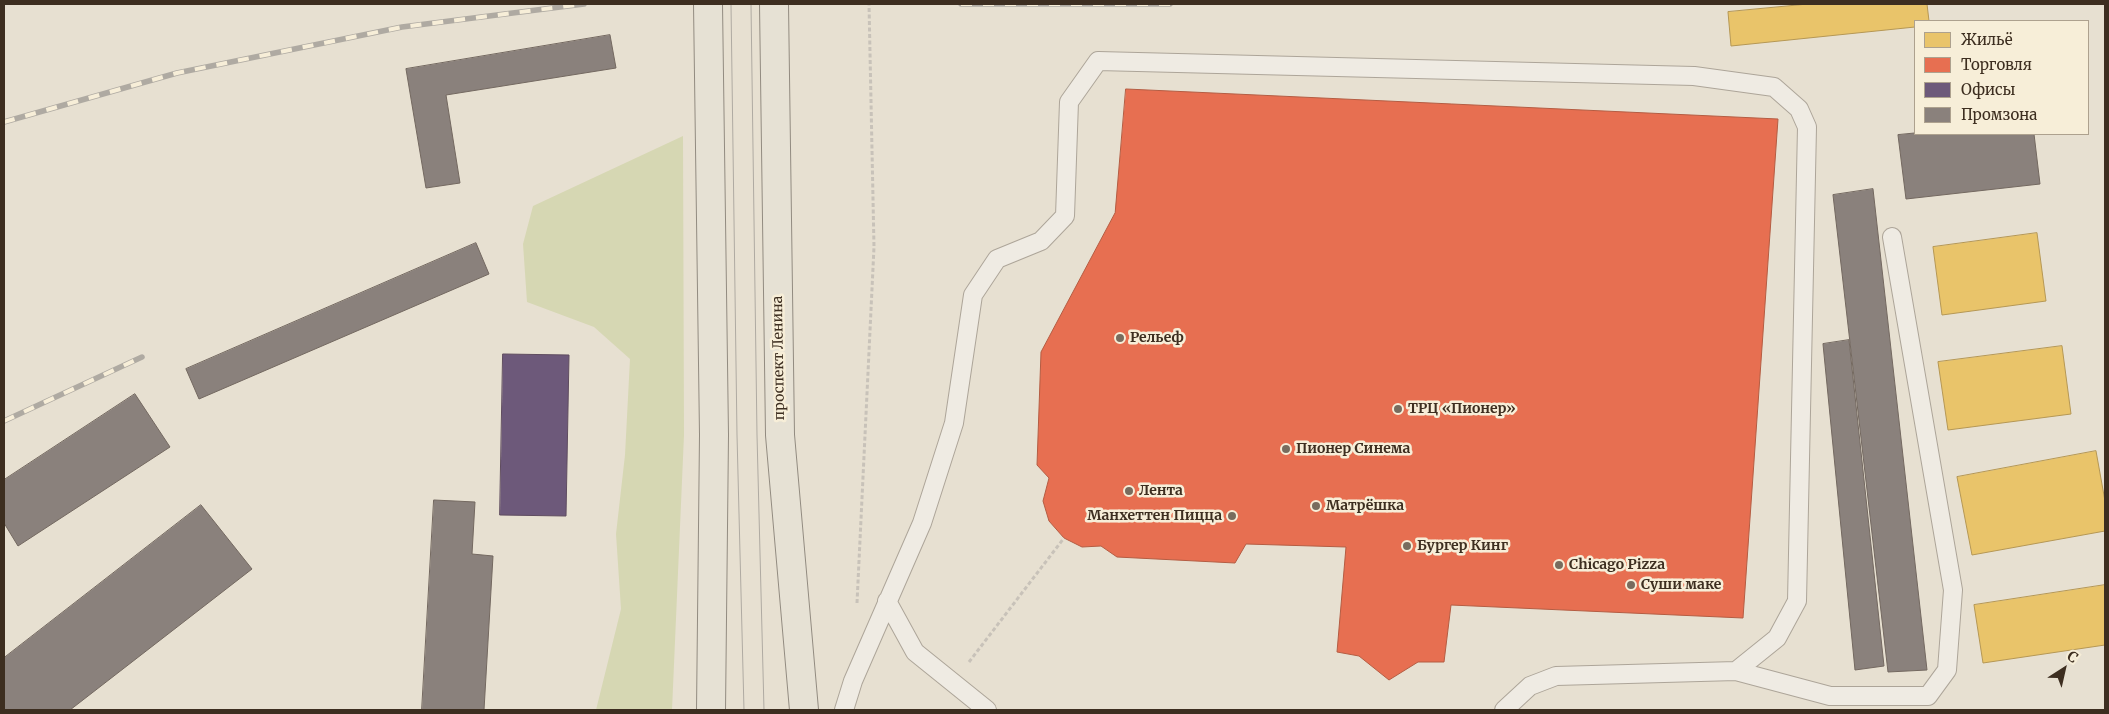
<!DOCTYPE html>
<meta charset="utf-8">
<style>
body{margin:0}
#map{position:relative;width:2109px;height:714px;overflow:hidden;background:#e7e0d1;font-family:Merriweather,serif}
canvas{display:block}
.frame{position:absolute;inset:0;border:5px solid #3d2e20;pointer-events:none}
.legend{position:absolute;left:1914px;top:20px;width:175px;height:115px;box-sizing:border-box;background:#f7eed8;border:1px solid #ada18e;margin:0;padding:6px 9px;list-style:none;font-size:15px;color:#3d2e20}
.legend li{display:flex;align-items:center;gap:10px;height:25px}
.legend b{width:25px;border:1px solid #ada18e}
.north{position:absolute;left:2039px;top:644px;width:50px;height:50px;-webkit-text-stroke:4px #f7eed8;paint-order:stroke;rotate:35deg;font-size:14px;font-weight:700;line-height:20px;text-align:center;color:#3d2e20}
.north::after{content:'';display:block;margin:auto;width:18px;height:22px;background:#3d2e20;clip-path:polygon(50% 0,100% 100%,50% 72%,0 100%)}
</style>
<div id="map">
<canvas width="2109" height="714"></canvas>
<div class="frame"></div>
<ul class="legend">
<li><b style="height:14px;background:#e9c46a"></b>Жильё</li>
<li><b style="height:14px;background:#e76f51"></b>Торговля</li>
<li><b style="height:14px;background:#6d597a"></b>Офисы</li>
<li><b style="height:14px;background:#8a817c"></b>Промзона</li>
</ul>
<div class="north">С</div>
</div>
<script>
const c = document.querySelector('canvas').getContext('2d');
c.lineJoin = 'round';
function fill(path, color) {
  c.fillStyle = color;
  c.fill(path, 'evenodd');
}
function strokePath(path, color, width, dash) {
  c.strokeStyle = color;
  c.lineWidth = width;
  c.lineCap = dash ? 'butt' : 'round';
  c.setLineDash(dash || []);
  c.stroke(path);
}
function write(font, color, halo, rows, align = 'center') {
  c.font = font + ' Merriweather,serif';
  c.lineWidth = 5;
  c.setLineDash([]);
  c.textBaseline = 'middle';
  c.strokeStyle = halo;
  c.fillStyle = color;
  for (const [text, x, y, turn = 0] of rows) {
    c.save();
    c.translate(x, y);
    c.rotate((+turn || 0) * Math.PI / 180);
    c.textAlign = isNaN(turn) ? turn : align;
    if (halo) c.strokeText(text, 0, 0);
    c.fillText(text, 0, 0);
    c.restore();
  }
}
fill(new Path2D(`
 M683,136L684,435L672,710H596L621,609L616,534L625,455L630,359L594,327L527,302L523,244L533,206Z`), '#d6d7b3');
const homes = new Path2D(`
 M1808,4H1927L1929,21H1915V27L1731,46L1728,12Z
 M2037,233L2046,301L1942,315L1933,247Z
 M2062,346L2071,414L1948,430L1938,362Z
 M2096,451L2105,501V531L1972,555L1957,477Z
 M2105,585V645L1983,663L1974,605Z`);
fill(homes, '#e9c46a');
strokePath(homes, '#b59754', 1);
const shops = new Path2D(`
 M1126,89L1778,119L1743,618L1451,605L1444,662H1418L1389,680L1359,656L1337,652L1346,547L1246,544L1235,563L1117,557L1101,546L1082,547L1064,538L1049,521L1043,501L1049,478L1037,465L1041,352L1115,213Z`);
fill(shops, '#e76f51');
strokePath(shops, '#b45c42', 1);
const offices = new Path2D(`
 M503,354L569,355L566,516L500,515Z`);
fill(offices, '#6d597a');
strokePath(offices, '#5f4c5f', 1);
const industry = new Path2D(`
 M610,35L616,68L446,95L460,183L426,188L406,69Z
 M1915,133L2034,134L2040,184L1906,199L1898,135Z
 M1873,189L1927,670L1888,672L1833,195Z
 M476,243L489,274L199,399L186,369Z
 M1849,340L1884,666L1855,670L1823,344Z
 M135,394L170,447L18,546L4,523V480Z
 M434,500L475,502L472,554L493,556L484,710H422Z
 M201,505L252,569L70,710H4V658Z`);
fill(industry, '#8a817c');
strokePath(industry, '#736860', 1);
const service = new Path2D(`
 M887,601L915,652L987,710
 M1736,671L1830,696H1928L1947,670L1953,590L1892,237
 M844,710L853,681L922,523L954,423L973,295L997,259L1041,241L1065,216L1069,102L1098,61L1694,76L1774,87L1799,109L1807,127L1797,601L1777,638L1736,671L1556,676L1530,686L1504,710`);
const primary = new Path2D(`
 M708,4L714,435L711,710
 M774,4L780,435L804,710`);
strokePath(service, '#ada599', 20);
strokePath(primary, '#928b80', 30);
strokePath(new Path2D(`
 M857,603L874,247L869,4
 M969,662L1064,538`), '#c8c2b9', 3, [4, 2.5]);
strokePath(service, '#efebe3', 18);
strokePath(primary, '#e6e1d4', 28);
strokePath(new Path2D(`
 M731,4L737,435L744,710
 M751,4L757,435L764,710`), '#afaaa2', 1);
const rail = new Path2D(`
 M961,4H1170
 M4,122L177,73L402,27L584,4
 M4,421L142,357`);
strokePath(rail, '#afaaa2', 5.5);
strokePath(rail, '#f7eed8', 4, [11]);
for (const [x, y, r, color] of [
 [1120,338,5,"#786c5e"],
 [1398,409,5,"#786c5e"],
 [1286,449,5,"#786c5e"],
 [1129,491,5,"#786c5e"],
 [1316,506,5,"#786c5e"],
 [1232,516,5,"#786c5e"],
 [1407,546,5,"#786c5e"],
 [1559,565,5,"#786c5e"],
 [1631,585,5,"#786c5e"]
]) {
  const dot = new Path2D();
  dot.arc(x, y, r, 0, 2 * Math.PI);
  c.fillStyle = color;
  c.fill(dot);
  strokePath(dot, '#f7eed8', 2);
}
write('bold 14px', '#3d2e20', '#f7eed8', [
 ["Рельеф",1130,338],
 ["ТРЦ «Пионер»",1408,409],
 ["Пионер Синема",1296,449],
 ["Лента",1139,491],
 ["Матрёшка",1326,506],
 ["Манхеттен Пицца",1222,516,"right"],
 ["Бургер Кинг",1417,546],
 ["Chicago Pizza",1569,565],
 ["Суши маке",1641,585]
], 'left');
write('14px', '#3d2e20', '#f7eed8', [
 ["проспект Ленина",779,358,-91]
]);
</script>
